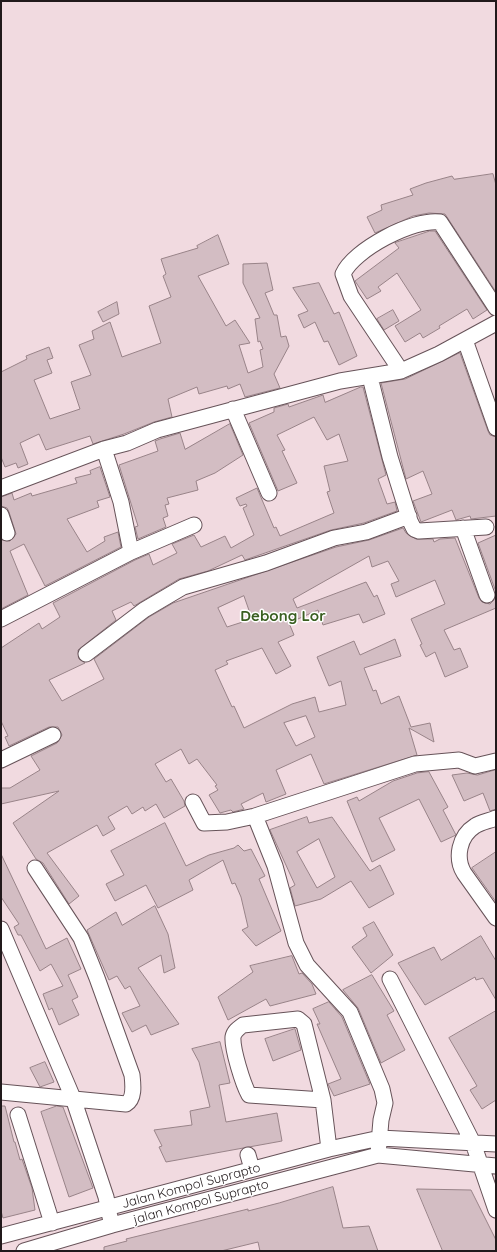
<!DOCTYPE html>
<style>
body{margin:0}
#map{position:relative;width:497px;height:1252px;overflow:hidden;background:#f1dae0;font-family:Quicksand,sans-serif}
canvas{display:block}
.frame{position:absolute;inset:0;border:2px solid #21191b;pointer-events:none}
</style>
<div id="map">
<canvas width="497" height="1252"></canvas>
<div class="frame"></div>
</div>
<script>
const c = document.querySelector('canvas').getContext('2d');
c.lineJoin = 'round';
function fill(path, color) {
  c.fillStyle = color;
  c.fill(path, 'evenodd');
}
function strokePath(path, color, width, dash) {
  c.strokeStyle = color;
  c.lineWidth = width;
  c.lineCap = dash ? 'butt' : 'round';
  c.setLineDash(dash || []);
  c.stroke(path);
}
function write(font, color, halo, rows, align = 'center') {
  c.font = font + ' Quicksand,sans-serif';
  c.lineWidth = 3;
  c.setLineDash([]);
  c.textBaseline = 'middle';
  c.strokeStyle = halo;
  c.fillStyle = color;
  for (const [text, x, y, turn = 0] of rows) {
    c.save();
    c.translate(x, y);
    c.rotate((+turn || 0) * Math.PI / 180);
    c.textAlign = isNaN(turn) ? turn : align;
    if (halo) c.strokeText(text, 0, 0);
    c.fillText(text, 0, 0);
    c.restore();
  }
}
const building = new Path2D(`
 M493,174L496,185V292L445,214L429,213L413,216L375,233L367,217L382,210L381,205L413,195L410,189L426,183L452,176L454,179Z
 M430,231H435L487,310L473,319L467,309L439,326L440,328L423,338L420,333L405,342L395,326L421,310L397,273L378,287L381,291L367,299L355,281L399,248L395,243Z
 M218,235L229,264L198,276L226,326L235,320L250,343L239,345L248,373L263,367L260,350L263,349L260,341L258,342L255,319L260,318L243,283V264L267,263L273,290L265,293L274,315H277L281,337L286,336L289,346L274,374L280,388L245,397L240,384L228,389L227,386L199,394L197,387L168,399L172,417L154,422L124,434L93,444L90,436L46,450L39,434L20,443L28,464L18,468L16,463L5,467L1,457V372L27,359L26,356L49,347L53,358L47,360L52,373L34,380L50,419L80,409L71,382L91,375L79,345L94,339L92,331L110,322L122,357L161,343L149,306L171,297L163,276L166,274L161,259L198,248L197,246Z
 M319,283L334,314L339,312L357,356L339,365L328,341L324,342L315,322L304,328L298,315L308,311L293,288Z
 M117,302L119,314L103,322L98,312Z
 M393,310L399,321L384,330L377,319Z
 M460,353L488,431L490,435L496,437V516L471,519L470,516L456,520L452,510L421,522L413,501L432,494L423,471L406,479L381,383L405,379Z
 M361,387H363L386,475L378,479L387,504L395,502L397,511L364,523L331,530L245,560L242,555L208,571L179,579L134,606L131,602L112,611L116,620L78,650L79,659L85,663L49,680L62,701L104,679L94,659L149,617L173,603L336,547L369,540L403,528L406,533L416,539H433L434,542L440,539L455,538L479,598L482,602L490,604L494,600L496,592L478,543L496,535V608L444,630L454,650L460,648L468,667L445,677L435,652L426,657L420,645L422,644L411,619L445,604L435,580L396,597L391,584L399,581L388,561L372,567L369,556L293,599L297,608L366,582L374,597L377,595L385,614L363,623L359,614L323,625L318,610L289,623L294,635L278,642L291,666L276,674L262,648L226,661L228,664L215,670L232,707L234,706L244,728L292,704L315,697L319,712L346,705L341,681L329,686L317,657L354,641L360,655L395,639L401,656L364,668L373,691L376,690L381,704L399,696L411,727L430,723L434,742L409,728L417,755L324,784L311,754L276,770L286,794L266,802L263,793L241,804L244,809L233,812L231,810L220,813L209,795L218,790L215,786L217,785L197,759L189,764L181,749L155,764L166,782L171,779L184,801L185,806L164,818L156,804L145,811L143,807L132,814L127,806L108,817L115,829L103,836L97,825L47,853L79,896L69,904L43,863L36,859L13,823L59,791L1,804V788H10L40,770L31,756L57,743L62,735L58,727H49L9,746L5,737L8,736L1,721V648L39,623L42,629L60,617L53,603L135,560L149,554L153,565L177,553L172,544L194,535L201,547L225,536L231,548L254,535L243,508L247,506L246,504L240,506L236,498L257,488L274,528L276,527L280,536L334,513L327,492L330,491L324,466L348,461L339,434L327,440L314,417L277,435L285,450L282,451L297,483L278,491L249,423L274,412V408L288,404L289,407L323,395L325,402ZM244,596L252,619L227,627L218,608ZM306,716L315,737L296,746L284,723Z
 M230,424L243,455L215,473L196,481L198,490L167,498L169,504L165,505L168,516L163,518L166,527L138,539L135,527L138,526L119,465L158,451L155,441L160,439L180,433L185,449Z
 M100,467L110,497L97,501L99,507L67,519L87,552L105,541L104,537L118,532L121,547L45,586L24,544L10,551L28,595L1,609V540L10,541L16,534L9,512L7,508L1,506V497L12,493L14,500L31,493L32,496L77,483L75,478L91,474L90,471Z
 M496,770V809L490,811L483,793L464,801L452,775L467,773L477,775Z
 M429,772L448,807L443,810L456,835L441,842L419,799L379,818L395,850L372,862L347,801L357,797L359,801L393,781L417,773Z
 M307,817L309,823L332,817L370,871L380,865L394,894L369,908L351,881L321,899L295,906L290,888L295,885L270,830ZM319,839L335,877L317,888L297,852Z
 M165,823L186,866L209,855L234,848L238,845L244,851L251,849L265,876L259,879L281,931L256,946L242,930L248,927L241,897L235,883L232,884L223,860L189,880L193,890L158,908L146,885L115,901L106,884L124,875L111,851Z
 M496,852V902L472,868Z
 M1,854L46,949L67,938L81,969L68,975L78,997L72,1000L79,1015L59,1025L52,1008L49,1010L43,994L63,986L51,964L40,971L21,935H18L14,927L19,924L1,897Z
 M155,906L168,934L175,968L164,973L161,955L138,968L179,1024L151,1035L146,1025L132,1032L122,1013L140,1006L130,986L125,989L117,976L109,980L87,930L116,912L122,925Z
 M374,922L393,955L371,973L352,947L367,936L363,928Z
 M481,936L496,961V1000L483,978L476,980L475,977L425,1005L398,963L434,947L441,960Z
 M292,956L299,974L302,973L312,984L316,994L270,1006L266,999L228,1020L218,997L253,972L250,966Z
 M372,975L394,1011L387,1015L405,1050L381,1063L358,1008L343,990Z
 M329,1002L342,1017L370,1084L334,1096L328,1084L341,1079L317,1024H320L313,1009Z
 M496,1011V1100L482,1109L470,1090L477,1086L449,1038Z
 M295,1029L301,1050L273,1061L265,1039Z
 M220,1042L230,1083L219,1085L226,1122L277,1113L282,1141L166,1162L159,1147L162,1146L154,1130L192,1125L190,1111L210,1107L199,1062L192,1049Z
 M45,1062L54,1082L40,1087L30,1068Z
 M1,1106H5L14,1142H15L20,1160L22,1159L32,1188L35,1210L3,1218L1,1211Z
 M57,1106L63,1107L93,1188L69,1197L41,1112Z
 M333,1187L343,1228L369,1226L378,1251H260L258,1242L221,1251H104V1247L127,1241L126,1239L248,1209V1211L279,1203Z
 M417,1189L471,1190L496,1240V1251H443Z`);
fill(building, '#d3bdc3');
strokePath(building, '#988388', 1);
const minor = new Path2D(`
 M465,340L496,428
 M401,371L351,296L343,274C353,250 414,218 440,222L496,308
 M370,377L390,457L410,521L414,529L419,531L486,527
 M233,409L269,493
 M104,449L121,502L131,552
 M1,488L104,449L127,443L157,430L340,381L401,371L439,354L496,323
 M1,515L7,533
 M463,528L487,595
 M1,619L131,552L194,525
 M86,654L144,610L183,587L266,563L334,538L366,532L409,516
 M1,760L53,735
 M193,802L204,823L227,822L255,816
 M496,818C489,821 481,822 475,826C459,836 455,858 464,873L496,918
 M1,929L73,1098L106,1197L110,1217
 M390,979L473,1143L496,1210
 M1,1092L126,1104C135,1099 133,1084 132,1075L97,978L81,938L35,868
 M323,1100L249,1095C243,1084 232,1049 233,1037C234,1031 239,1028 243,1025L298,1019L304,1024L323,1100L329,1149
 M18,1115L52,1223
 M248,1155L252,1169
 M378,1155L381,1120L385,1103L382,1089L350,1012L307,965L296,943L275,866L255,816L415,764L459,760L475,766L496,761
 M1,1236L329,1149L380,1138L496,1144
 M24,1251L112,1225L378,1155L496,1166`);
strokePath(minor, '#675359', 17);
strokePath(minor, '#fff', 15);
write('13px', '#21191b', '#fff', [
 ["Jalan Kompol Suprapto",191,1186,-15],
 ["jalan Kompol Suprapto",201,1202,-15]
]);
write('bold 15px', '#395e20', '#fff', [
 ["Debong Lor",283,616]
]);
</script>
